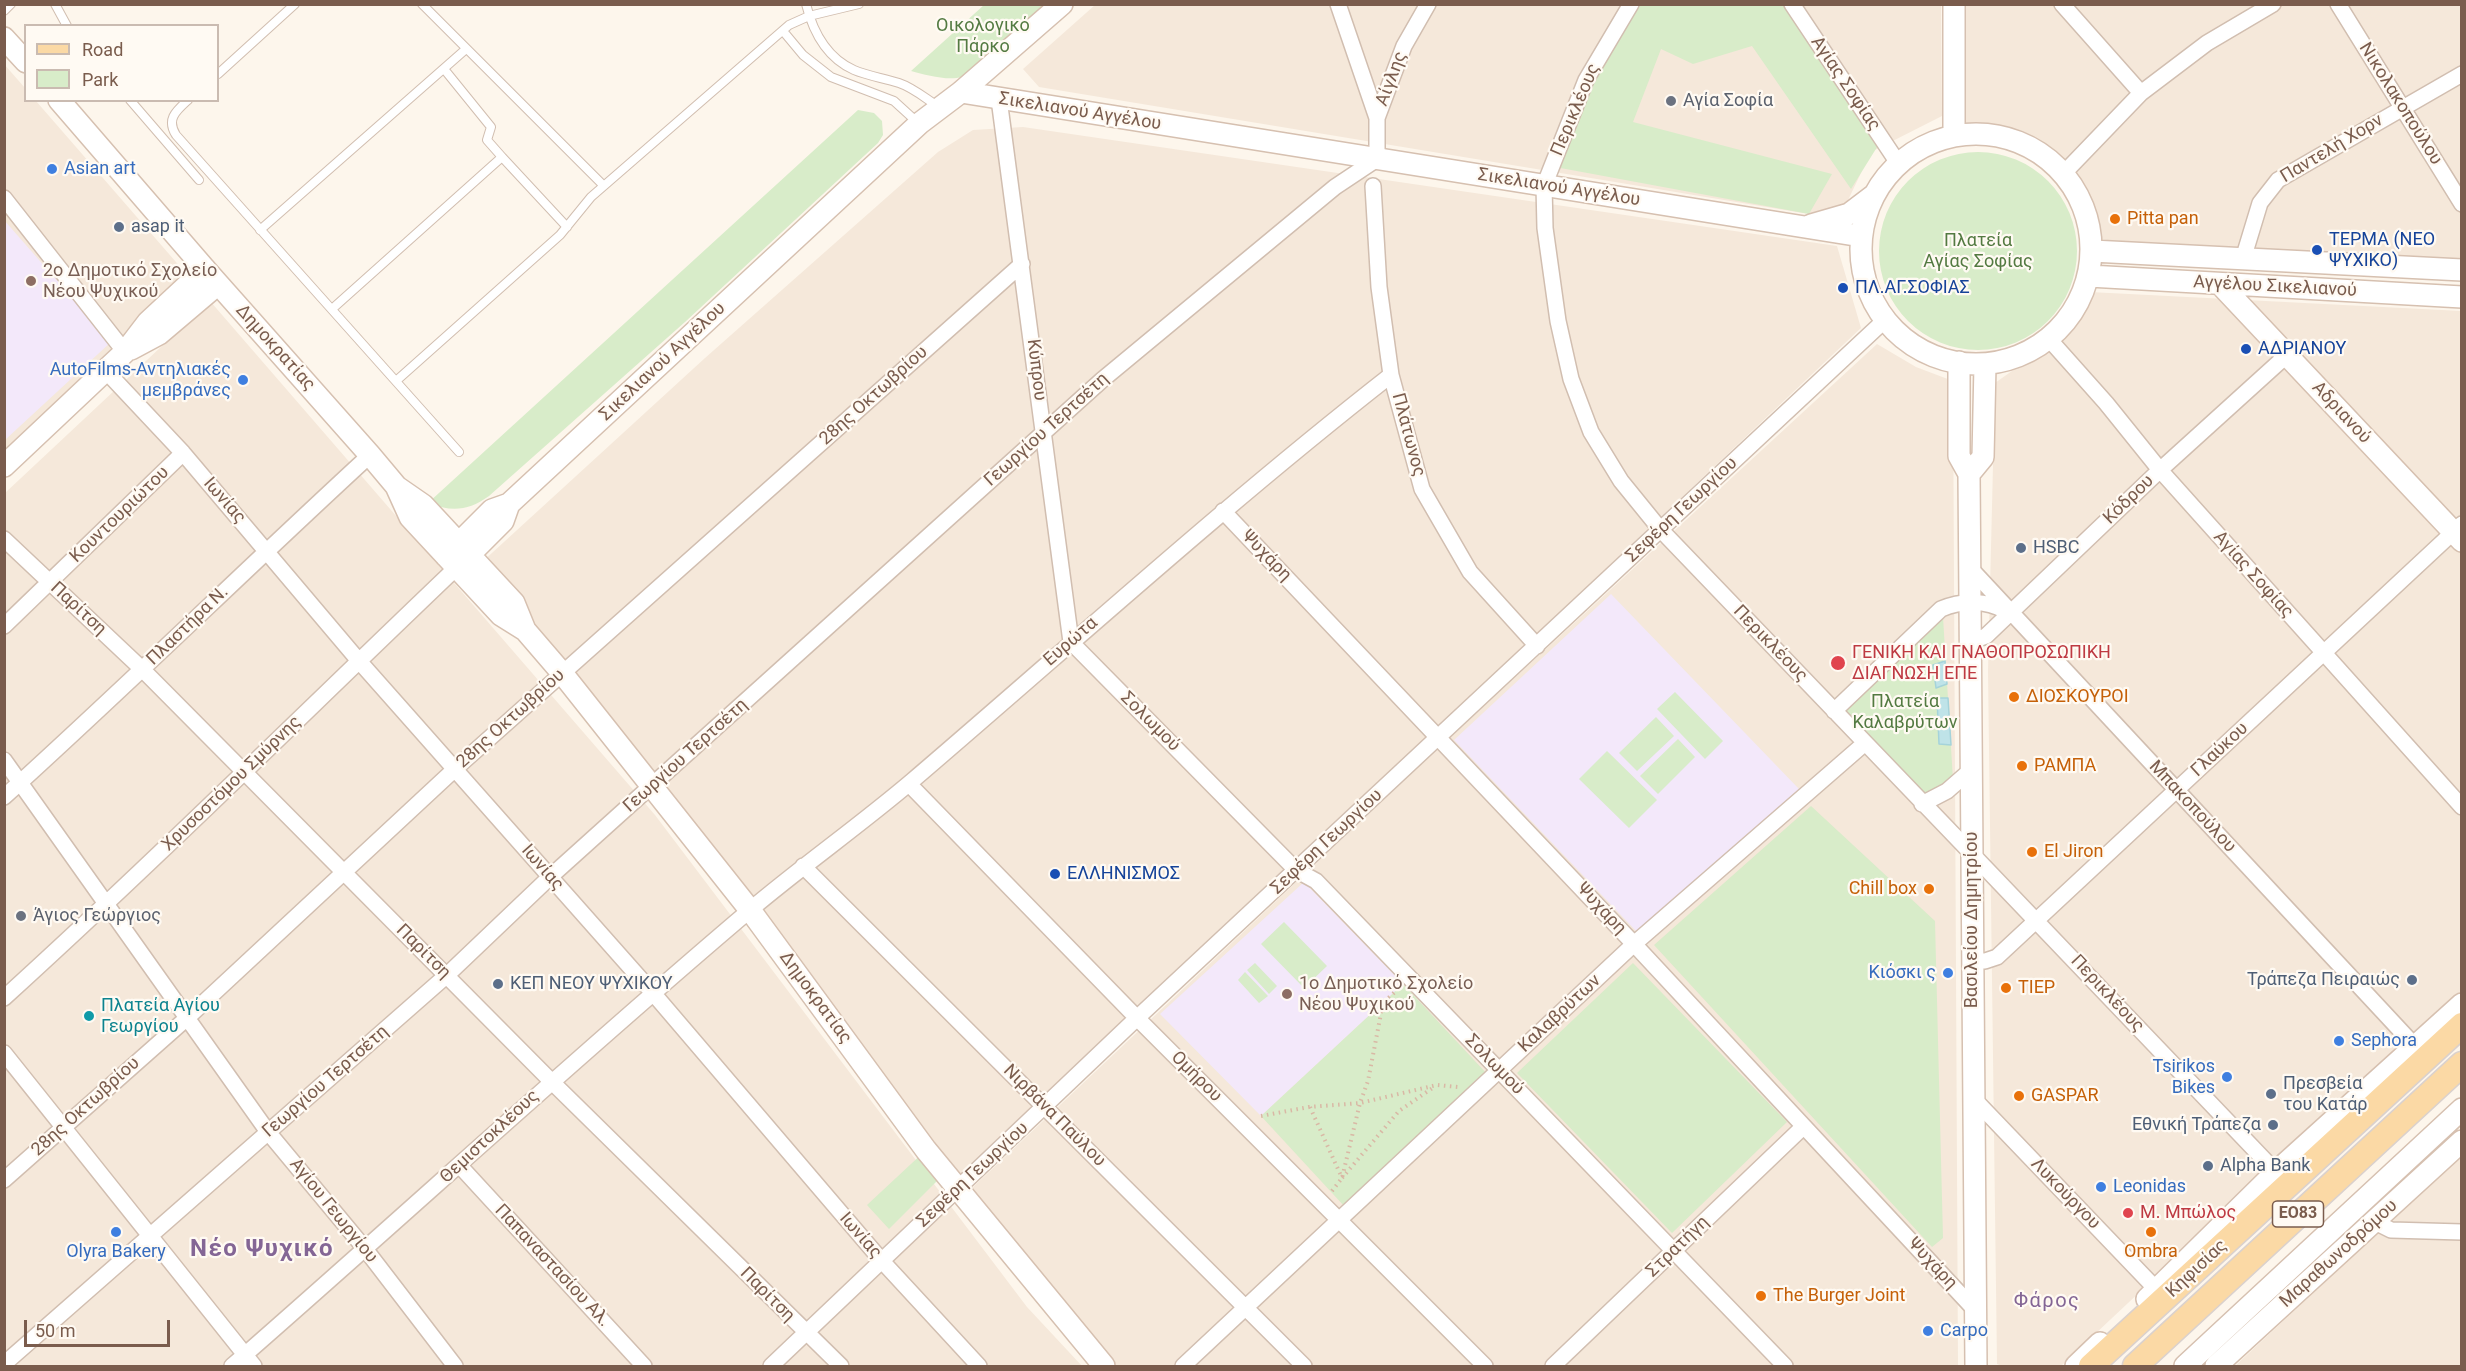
<!DOCTYPE html>
<meta charset="utf-8">
<style>
body{margin:0}
#map{position:relative;width:2466px;height:1371px;overflow:hidden;background:#fdf6ec;font-family:Roboto,sans-serif}
canvas{display:block}
.frame{position:absolute;inset:0;border:6px solid #7a5c4d;pointer-events:none}
.legend{position:absolute;left:24px;top:24px;width:195px;height:78px;box-sizing:border-box;background:#fffaf3;border:2px solid #cabbb1;margin:0;padding:8px 10px;list-style:none;font-size:18px;color:#7a5c4d}
.legend li{display:flex;align-items:center;gap:12px;height:30px}
.legend b{width:30px;border:2px solid #cabbb1}
.scale{position:absolute;left:24px;top:1320px;width:146px;height:27px;box-sizing:border-box;border:3px solid #7a5c4d;border-top:0;padding-left:8px;font-size:18px;line-height:21px;white-space:nowrap;color:#7a5c4d;-webkit-text-stroke:4px #fffaf3;paint-order:stroke}
</style>
<div id="map">
<canvas width="2466" height="1371"></canvas>
<div class="frame"></div>
<ul class="legend">
<li><b style="height:8px;background:#fbd9a5"></b>Road</li>
<li><b style="height:16px;background:#d8ecc9"></b>Park</li>
</ul>
<div class="scale">50 m</div>
</div>
<script>
const c = document.querySelector('canvas').getContext('2d');
c.lineJoin = 'round';
function fill(path, color) {
  c.fillStyle = color;
  c.fill(path, 'evenodd');
}
function strokePath(path, color, width, dash) {
  c.strokeStyle = color;
  c.lineWidth = width;
  c.lineCap = dash ? 'butt' : 'round';
  c.setLineDash(dash || []);
  c.stroke(path);
}
function write(font, color, halo, rows, align = 'center') {
  c.font = font + ' Roboto,sans-serif';
  c.lineWidth = 4.5;
  c.setLineDash([]);
  c.textBaseline = 'middle';
  c.strokeStyle = halo;
  c.fillStyle = color;
  for (const [text, x, y, turn = 0] of rows) {
    c.save();
    c.translate(x, y);
    c.rotate((+turn || 0) * Math.PI / 180);
    c.textAlign = isNaN(turn) ? turn : align;
    if (halo) c.strokeText(text, 0, 0);
    c.fillText(text, 0, 0);
    c.restore();
  }
}
fill(new Path2D(`
 M1095,5H1941L1942,116L1871,152L1839,219L1832,221L1809,214L1039,87L1023,69Z
 M1963,5H2461V265L2097,244L2093,218L2081,189L2063,161L2038,142L2000,127L1964,123Z
 M4,64L25,88L26,100L36,101L189,277L5,449Z
 M1023,127L1837,246L1861,328L961,1178L481,563L705,358L938,152L973,130Z
 M2090,292L2461,311V998L2392,1055L2061,1366H2002L1997,1364L1988,671L1995,383L2036,354L2069,323Z
 M210,301L655,815L1027,1307L1082,1366H5V493Z
 M1877,344L1916,367L1953,381L1958,1366H1117L972,1188L1432,754Z
 M2461,1157V1366H2235L2339,1269Z`), '#f5e8da');
fill(new Path2D(`
 M4,220L111,342L5,440H4Z
 M1611,594L1799,789L1637,932L1454,740Z
 M1304,882L1403,984L1261,1116L1160,1014Z`), '#f3e8fa');
fill(new Path2D(`
 M984,5H1053C1033,21 983,71 962,77C947,81 926,75 911,71Z
 M1640,5H1785L1879,144L1851,189L1752,46L1693,64L1661,49L1633,122L1832,174L1809,214L1555,167L1593,78Z
 M858,110L874,113L882,121L883,135L878,143L685,322L489,496C468,511 452,512 428,503Z
 M1879 251a99 99 0 1 1 198 0a99 99 0 1 1-198 0Z
 M1943,617L1953,780L1925,795L1842,709Z
 M1675,692L1723,741L1705,759L1657,709Z
 M1656,717L1674,736L1637,771L1619,753Z
 M1678,739L1695,757L1658,794L1640,776Z
 M1607,751L1657,800L1629,828L1579,779Z
 M1811,806L1935,921L1943,1238L1932,1247L1654,945Z
 M1284,922L1327,966L1304,988L1261,944Z
 M1255,963L1277,986L1269,994L1247,970Z
 M1633,963L1787,1122L1672,1233L1517,1073Z
 M1245,972L1268,996L1259,1003L1238,980Z
 M1403,984L1488,1075L1345,1207L1261,1116Z
 M926,1150L945,1173L889,1229L867,1205Z`), '#d8ecc9');
const water = new Path2D(`
 M1945,661L1947,684L1936,688L1933,665Z
 M1937,698H1948L1951,745L1939,744Z`);
fill(water, '#bfe3e8');
strokePath(water, '#a5d3da', 1.5);
const lane = new Path2D(`
 M55,4L67,26
 M422,4L603,185
 M806,4C813,32 827,58 854,70C868,76 884,78 899,83C914,88 926,99 939,107
 M4,11L11,4
 M783,31L803,55L831,77L894,101L917,122
 M218,74L295,4
 M130,100L199,180
 M188,100C176,111 166,119 176,135L459,452
 M502,157L567,227
 M260,230L466,49
 M332,309L502,157L487,140L491,127L444,69
 M396,381L560,235L591,197L789,25L809,16L859,4`);
const street = new Path2D(`
 M1338,4L1377,118
 M1631,4L1586,80L1544,186L1545,228L1558,321L1571,379L1591,432L1621,481L1660,529C1865,743 2072,957 2276,1172
 M1792,4L1898,163
 M2062,4L2141,93
 M2338,4L2462,204
 M999,99L1071,642
 M2064,173L2141,93L2207,43L2273,4
 M1373,186L1379,287L1391,375L1422,489L1470,572L1537,646
 M4,198L125,352
 M2243,259L2260,203L2278,180L2462,74
 M2049,339L2106,403L2160,470L2462,807
 M105,370L183,453L359,661L653,993L882,1261L979,1366
 M1223,511L1634,944L1975,1310
 M4,539L143,670L551,1081L841,1366
 M1970,568L2414,1045
 M4,626L183,453
 M1071,642L1296,870L1316,881L1785,1366
 M1970,642L1986,636L2160,470L2287,355
 M1834,711L1941,609C1962,600 1986,600 2006,611
 M4,760L268,1132L366,1250L455,1366
 M909,784L1137,1018L1485,1366
 M4,797C128,685 247,568 370,455
 M1922,804L1947,791L1971,770
 M803,866L1304,1366
 M1972,961H1985L1997,957L2462,524
 M4,998C158,858 306,711 456,568
 M4,1053L254,1366
 M1973,1098L2157,1290
 M460,1166L644,1366
 M4,1180L187,1018L456,768L1022,264
 M2375,1222L2391,1230L2462,1232
 M4,1364L446,976L550,877L1102,380L1335,187L1377,159V118L1404,46L1428,4
 M232,1366C405,1215 574,1059 750,910C802,866 859,826 912,781C1071,645 1226,504 1391,375
 M771,1366L1137,1018L1885,320
 M1183,1366L1634,944L1865,743
 M1553,1366L1803,1127`);
const secondary = new Path2D(`
 M1954,4V135
 M4,38L26,62
 M961,92L1861,236
 M59,100L205,269L370,455L396,486L410,517L501,615L525,630L562,673L750,910L926,1150L1104,1366
 M1861 249a115 115 0 1 1 230 0a115 115 0 1 1-230 0Z
 M1811,225L1849,214L1874,195
 M2092,251L2462,270
 M2089,276L2462,297
 M2220,284L2462,541
 M131,349L159,334L218,284
 M1959,362V456L1969,474L1976,1366
 M4,466L125,352L148,322L205,269
 M1969,474L1983,457L1985,365
 M397,487L423,505L514,603L525,630
 M446,556L492,510L509,504L920,123L961,92L1062,4
 M461,563L503,521L509,504
 M2147,1299L2276,1172L2462,1004
 M2076,1366L2100,1343
 M2185,1366L2462,1109
 M2216,1366L2462,1141`);
const primary = new Path2D(`
 M2091,1366L2462,1025
 M2135,1366L2462,1064`);
strokePath(lane, '#d1beb0', 10);
strokePath(street, '#d1beb0', 18);
strokePath(secondary, '#d6c0b0', 24);
strokePath(primary, '#dad1cd', 27);
strokePath(new Path2D(`
 M1310,1107L1342,1178L1399,1111L1434,1087
 M1261,1116L1309,1107L1360,1103L1437,1085L1458,1087
 M1332,1191L1342,1178L1360,1103L1368,1081L1383,1003L1398,989`), '#d9b8a5', 4, [1.5, 4.5]);
strokePath(lane, '#fff', 8);
strokePath(street, '#fff', 15);
strokePath(secondary, '#fff', 21);
strokePath(primary, '#fbd9a5', 24);
for (const [x, y, r, color] of [
 [1671,101,6,"#6b7280"],
 [52,169,6,"#3f7fe0"],
 [2115,219,6,"#e8710a"],
 [119,227,6,"#5c6f8a"],
 [2317,250,6,"#1a4fb4"],
 [31,281,6,"#8d6e63"],
 [1843,288,6,"#1a4fb4"],
 [2246,349,6,"#1a4fb4"],
 [243,380,6,"#3f7fe0"],
 [2021,548,6,"#5c6f8a"],
 [1838,663,8,"#e0444e"],
 [2014,697,6,"#e8710a"],
 [2022,766,6,"#e8710a"],
 [2032,852,6,"#e8710a"],
 [1055,874,6,"#1a4fb4"],
 [1929,889,6,"#e8710a"],
 [21,916,6,"#6b7280"],
 [1948,973,6,"#3f7fe0"],
 [2412,980,6,"#5c6f8a"],
 [498,984,6,"#5c6f8a"],
 [2006,988,6,"#e8710a"],
 [1287,994,6,"#8d6e63"],
 [89,1016,6,"#0f9aa8"],
 [2339,1041,6,"#3f7fe0"],
 [2227,1077,6,"#3f7fe0"],
 [2271,1094,6,"#5c6f8a"],
 [2019,1096,6,"#e8710a"],
 [2273,1125,6,"#5c6f8a"],
 [2208,1166,6,"#5c6f8a"],
 [2101,1187,6,"#3f7fe0"],
 [2128,1213,6,"#e0444e"],
 [116,1232,6,"#3f7fe0"],
 [2151,1232,6,"#e8710a"],
 [1761,1296,6,"#e8710a"],
 [1928,1331,6,"#3f7fe0"]
]) {
  const dot = new Path2D();
  dot.arc(x, y, r, 0, 2 * Math.PI);
  c.fillStyle = color;
  c.fill(dot);
  strokePath(dot, '#fffaf3', 2);
}
for (const [x, y, w] of [
 [2298,1214,51]
]) {
  const box = new Path2D();
  box.roundRect(x - w / 2, y - 13, w, 26, 4.5);
  c.fillStyle = '#fffaf3';
  c.fill(box);
  strokePath(box, '#7a5c4d', 1.5);
}
write('bold 16px', '#7a5c4d', null, [
 ["ΕΟ83",2298,1214]
]);
write('18px', '#537a41', '#fffaf3', [
 ["Οικολογικό",983,26],
 ["Πάρκο",983,47],
 ["Πλατεία",1978,241],
 ["Αγίας Σοφίας",1978,262],
 ["Πλατεία",1905,702],
 ["Καλαβρύτων",1905,723]
]);
write('18px', '#7a5c4d', '#fffaf3', [
 ["Αίγλης",1392,79,-69],
 ["Αγίας Σοφίας",1845,84,56],
 ["Νικολακοπούλου",2400,104,58],
 ["Περικλέους",1576,110,-67],
 ["Σικελιανού Αγγέλου",1080,112,9],
 ["Παντελή Χορν",2332,149,-31],
 ["Σικελιανού Αγγέλου",1559,188,9],
 ["Αγγέλου Σικελιανού",2275,287,3],
 ["Δημοκρατίας",275,348,48],
 ["Σικελιανού Αγγέλου",663,362,-43],
 ["Κύπρου",1036,370,83],
 ["28ης Οκτωβρίου",874,396,-42],
 ["Αδριανού",2341,413,47],
 ["Γεωργίου Τερτσέτη",1047,430,-42],
 ["Πλάτωνος",1408,435,75],
 ["Κόδρου",2129,500,-44],
 ["Ιωνίας",224,501,49],
 ["Σεφέρη Γεωργίου",1682,510,-43],
 ["Κουντουριώτου",120,515,-44],
 ["Ψυχάρη",1266,556,46],
 ["Αγίας Σοφίας",2253,575,48],
 ["Παρίτση",78,609,43],
 ["Πλαστήρα Ν.",188,626,-44],
 ["Ευρώτα",1071,642,-41],
 ["Περικλέους",1770,644,46],
 ["28ης Οκτωβρίου",511,719,-42],
 ["Σολωμού",1150,722,45],
 ["Γλαύκου",2220,750,-43],
 ["Γεωργίου Τερτσέτη",686,756,-42],
 ["Χρυσοστόμου Σμύρνης",232,784,-44],
 ["Μπακοπούλου",2192,807,47],
 ["Σεφέρη Γεωργίου",1327,842,-43],
 ["Ιωνίας",542,868,49],
 ["Ψυχάρη",1601,909,47],
 ["Βασιλείου Δημητρίου",1972,920,-90],
 ["Παρίτση",423,952,45],
 ["Περικλέους",2107,994,47],
 ["Δημοκρατίας",815,998,54],
 ["Καλαβρύτων",1560,1014,-43],
 ["Σολωμού",1494,1065,46],
 ["Ομήρου",1196,1077,45],
 ["Γεωργίου Τερτσέτη",326,1082,-41],
 ["28ης Οκτωβρίου",86,1107,-42],
 ["Νιρβάνα Παύλου",1054,1116,45],
 ["Θεμιστοκλέους",490,1137,-43],
 ["Σεφέρη Γεωργίου",973,1175,-43],
 ["Λυκούργου",2065,1194,46],
 ["Αγίου Γεωργίου",333,1211,51],
 ["Ιωνίας",860,1236,49],
 ["Στρατήγη",1678,1247,-44],
 ["Μαραθωνοδρόμου",2339,1254,-42],
 ["Ψυχάρη",1932,1264,47],
 ["Παπαναστασίου Αλ.",552,1266,47],
 ["Κηφισίας",2197,1269,-43],
 ["Παρίτση",767,1295,45]
]);
write('18px', '#5b616d', '#fffaf3', [
 ["Αγία Σοφία",1683,101],
 ["Άγιος Γεώργιος",33,916]
], 'left');
write('18px', '#366cbe', '#fffaf3', [
 ["Asian art",64,169],
 ["AutoFilms-Αντηλιακές",231,370,"right"],
 ["μεμβράνες",231,391,"right"],
 ["Κιόσκι ς",1936,973,"right"],
 ["Sephora",2351,1041],
 ["Tsirikos",2215,1067,"right"],
 ["Bikes",2215,1088,"right"],
 ["Leonidas",2113,1187],
 ["Olyra Bakery",116,1252,"center"],
 ["Carpo",1940,1331]
], 'left');
write('18px', '#c56008', '#fffaf3', [
 ["Pitta pan",2127,219],
 ["ΔΙΟΣΚΟΥΡΟΙ",2026,697],
 ["ΡΑΜΠΑ",2034,766],
 ["El Jiron",2044,852],
 ["Chill box",1917,889,"right"],
 ["ΤΙΕΡ",2018,988],
 ["GASPAR",2031,1096],
 ["Ombra",2151,1252,"center"],
 ["The Burger Joint",1773,1296]
], 'left');
write('18px', '#4e5e75', '#fffaf3', [
 ["asap it",131,227],
 ["HSBC",2033,548],
 ["Τράπεζα Πειραιώς",2400,980,"right"],
 ["ΚΕΠ ΝΕΟΥ ΨΥΧΙΚΟΥ",510,984],
 ["Πρεσβεία",2283,1084],
 ["του Κατάρ",2283,1105],
 ["Εθνική Τράπεζα",2261,1125,"right"],
 ["Alpha Bank",2220,1166]
], 'left');
write('18px', '#164399', '#fffaf3', [
 ["ΤΕΡΜΑ (ΝΕΟ",2329,240],
 ["ΨΥΧΙΚΟ)",2329,261],
 ["ΠΛ.ΑΓ.ΣΟΦΙΑΣ",1855,288],
 ["ΑΔΡΙΑΝΟΥ",2258,349],
 ["ΕΛΛΗΝΙΣΜΟΣ",1067,874]
], 'left');
write('18px', '#785e54', '#fffaf3', [
 ["2ο Δημοτικό Σχολείο",43,271],
 ["Νέου Ψυχικού",43,292],
 ["1ο Δημοτικό Σχολείο",1299,984],
 ["Νέου Ψυχικού",1299,1005]
], 'left');
write('18px', '#be3a42', '#fffaf3', [
 ["ΓΕΝΙΚΗ ΚΑΙ ΓΝΑΘΟΠΡΟΣΩΠΙΚΗ",1852,653],
 ["ΔΙΑΓΝΩΣΗ ΕΠΕ",1852,674],
 ["Μ. Μπώλος",2140,1213]
], 'left');
write('18px', '#0d838f', '#fffaf3', [
 ["Πλατεία Αγίου",101,1006],
 ["Γεωργίου",101,1027]
], 'left');
c.letterSpacing = '1.5px';
write('20px', '#846695', '#fffaf3', [
 ["Φάρος",2047,1302]
]);
c.letterSpacing = '0px';
c.letterSpacing = '1.5px';
write('bold 24px', '#846695', '#fffaf3', [
 ["Νέο Ψυχικό",262,1250]
]);
c.letterSpacing = '0px';
</script>
